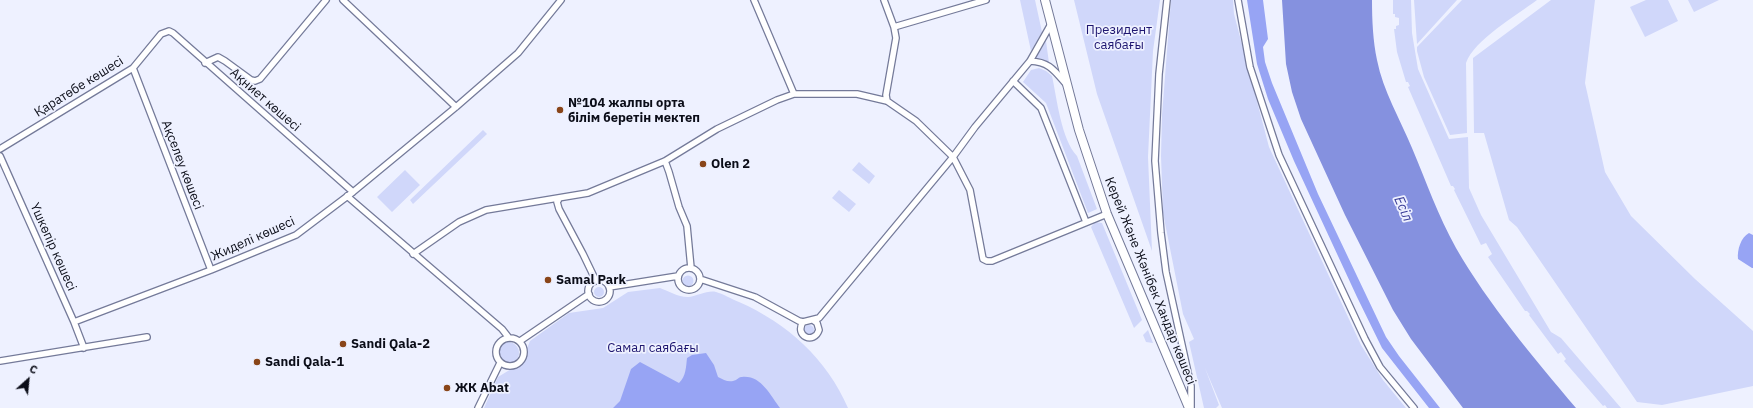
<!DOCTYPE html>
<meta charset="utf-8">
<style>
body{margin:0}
#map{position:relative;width:1753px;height:408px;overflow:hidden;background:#eef1ff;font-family:"IBM Plex Sans",sans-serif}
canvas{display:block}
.north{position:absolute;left:8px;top:360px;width:40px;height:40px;-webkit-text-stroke:3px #eef1ff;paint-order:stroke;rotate:27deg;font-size:11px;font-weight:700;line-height:16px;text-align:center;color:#0b0d18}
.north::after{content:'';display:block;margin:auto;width:14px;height:18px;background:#0b0d18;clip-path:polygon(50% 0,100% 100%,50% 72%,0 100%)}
</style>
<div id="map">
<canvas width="1753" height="408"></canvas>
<div class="north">С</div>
</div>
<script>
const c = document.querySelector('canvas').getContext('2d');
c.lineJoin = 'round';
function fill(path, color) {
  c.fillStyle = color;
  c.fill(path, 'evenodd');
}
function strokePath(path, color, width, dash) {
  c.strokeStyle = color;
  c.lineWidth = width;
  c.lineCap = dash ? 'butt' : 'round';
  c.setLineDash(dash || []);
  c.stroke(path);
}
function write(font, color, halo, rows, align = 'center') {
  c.font = font + ' "IBM Plex Sans",sans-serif';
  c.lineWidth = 3.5;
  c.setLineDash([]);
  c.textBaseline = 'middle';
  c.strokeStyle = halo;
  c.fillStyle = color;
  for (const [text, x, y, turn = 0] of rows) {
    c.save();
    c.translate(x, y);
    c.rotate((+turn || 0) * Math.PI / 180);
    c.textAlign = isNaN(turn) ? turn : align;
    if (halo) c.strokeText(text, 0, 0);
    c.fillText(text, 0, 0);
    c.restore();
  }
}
fill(new Path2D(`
 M1020,0H1035L1042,32L1031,51Z
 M1074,0H1160L1153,51L1148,157L1152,251L1097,94Z
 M1171,0H1233L1234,14L1269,147L1361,345L1383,380L1406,408H1222L1205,368L1219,405L1216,408H1204L1189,342L1194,339L1183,314L1163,213L1161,156L1162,115Z
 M1393,0H1411L1412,33L1418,69L1449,139L1468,137L1469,188L1481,215L1551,332L1561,338L1621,408H1607L1605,405L1603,406L1564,361L1566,359L1561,352L1558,354L1529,315L1530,314L1527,311H1525L1488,257L1492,254L1486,243L1481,245L1454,190L1455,189L1453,186H1451L1408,87L1410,86L1408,82H1406L1397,52L1394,29H1396V26L1399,25V18L1395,17V14H1393Z
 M1414,0H1457L1417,44Z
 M1462,0H1537C1517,15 1474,40 1466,63L1467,133L1450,135L1424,77L1417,51V47Z
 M1551,0H1595L1585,83L1605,172L1631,216L1695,279L1753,331V386L1662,405L1637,402L1517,227L1509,220L1484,133H1474L1473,58Z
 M1646,0H1668L1678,21L1645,37L1630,7Z
 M1688,0H1719L1694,12Z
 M1046,41L1049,63L1035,59Z
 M1039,68L1046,71L1052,76C1057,99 1061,139 1077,156L1097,209L1088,213L1046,103L1023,82L1031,70Z
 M483,130L487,134L413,204L410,200Z
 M859,162L875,176L869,184L852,170Z
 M405,170L420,185L392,212L377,197Z
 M839,190L856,204L849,212L832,198Z
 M1095,222L1102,223L1142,320L1134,328L1091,227Z
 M682.5 281a5.5 5.5 0 1 1 11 0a5.5 5.5 0 1 1-11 0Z
 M594 292a5 5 0 1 1 10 0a5 5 0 1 1-10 0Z
 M660,288C668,291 680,298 689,297C697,296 708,290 716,292C724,294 731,299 739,302C787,323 827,359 848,408H484L498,377L521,363L530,341L569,313L603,308L628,292Z
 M804 330a5 5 0 1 1 10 0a5 5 0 1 1-10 0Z
 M1148,330L1153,343L1146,342L1143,335Z
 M497 353a11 11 0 1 1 22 0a11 11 0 1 1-22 0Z`), '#d0d7fa');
fill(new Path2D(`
 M1247,0H1263L1268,39L1263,47L1265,62L1272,83L1318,194L1386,337L1399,356L1440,408H1429L1382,348L1357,297L1294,161L1268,99L1257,64Z
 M1749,233L1753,235V268H1752L1738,259C1737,250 1741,237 1749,233Z
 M706,353L714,365L718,377C724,380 729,383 736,380C739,378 739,377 742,377C761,375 770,395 780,408H613L620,401L631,369L640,362L679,383C686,376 686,367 687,358L692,355Z`), '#97a4f4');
fill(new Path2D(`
 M1282,0H1372C1372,20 1373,41 1377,60C1383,91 1400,119 1412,148C1426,181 1438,216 1456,248C1489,305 1533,357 1576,408H1463L1411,339L1393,310L1345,215L1301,119L1292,92L1286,64Z`), '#8591df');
const street = new Path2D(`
 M343,0L456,107
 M754,0L794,94
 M884,0L894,27L986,0
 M1167,0L1159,74L1155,161L1161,233L1166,272L1191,386V408
 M1238,0L1250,67L1279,155L1365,339L1380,367L1414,408
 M1030,61C1049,62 1054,70 1066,84
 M205,63L218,57L225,61L251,80L255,81L260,79L326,0
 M133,68L211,270
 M1013,81L1041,108L1086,222
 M887,101L886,95L896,38L894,27
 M0,149L133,68L161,34L169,31L173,33L353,192
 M0,156L74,322L84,348
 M665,161L669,172L679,207L687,226L691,268
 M347,196L502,329L509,338
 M559,199L557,202L559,209L583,254L596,281
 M413,254L459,222L486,210L588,193L665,161L717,129L777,100L794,94H857L887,101L916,121L953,157L975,127L1030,61L1051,24
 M678 279a11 11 0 1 1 22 0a11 11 0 1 1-22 0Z
 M700,279L755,297L799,321L803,322L819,318L953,157L970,190L983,259L987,261H992L1107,214
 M588 291a11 11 0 1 1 22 0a11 11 0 1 1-22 0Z
 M609,287L678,276
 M74,322L211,270L296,235L353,192L456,107L518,53L561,0
 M803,322C794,336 814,345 819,330L817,323L813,320
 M496 352a14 14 0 1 1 28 0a14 14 0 1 1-28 0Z
 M520,341L589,294
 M0,361L147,337
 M478,408L500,363`);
const secondary = new Path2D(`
 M1045,0L1079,130L1107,214L1189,408`);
strokePath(street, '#747a99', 8);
strokePath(secondary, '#747a99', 10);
strokePath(street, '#fff', 5.5);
strokePath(secondary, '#fff', 8);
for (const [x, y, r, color] of [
 [560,110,4,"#894519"],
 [703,164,4,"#894519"],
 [548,280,4,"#894519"],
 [343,344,4,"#894519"],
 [257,362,4,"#894519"],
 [447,388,4,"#894519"]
]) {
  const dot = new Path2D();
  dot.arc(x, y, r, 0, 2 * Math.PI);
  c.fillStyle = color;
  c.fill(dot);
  strokePath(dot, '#eef1ff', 1.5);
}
write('13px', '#1e1670', '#eef1ff', [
 ["Президент",1119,30],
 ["саябағы",1119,45],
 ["Самал саябағы",653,348]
]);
write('13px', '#0b0d18', '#eef1ff', [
 ["Қаратөбе көшесі",79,87,-32],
 ["Ақниет көшесі",265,100,41],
 ["Ақселеу көшесі",182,165,69],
 ["Жиделі көшесі",253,239,-24],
 ["Үшкөпір көшесі",53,247,66],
 ["Керей Және Жәнібек Хандар көшесі",1150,281,68]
]);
write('bold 13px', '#0b0d18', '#eef1ff', [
 ["№104 жалпы орта",568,103],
 ["білім беретін мектеп",568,118],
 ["Olen 2",711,164],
 ["Samal Park",556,280],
 ["Sandi Qala-2",351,344],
 ["Sandi Qala-1",265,362],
 ["ЖК Abat",455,388]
], 'left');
write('italic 14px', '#393d98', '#eef1ff', [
 ["Есіл",1403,209,66]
]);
</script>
